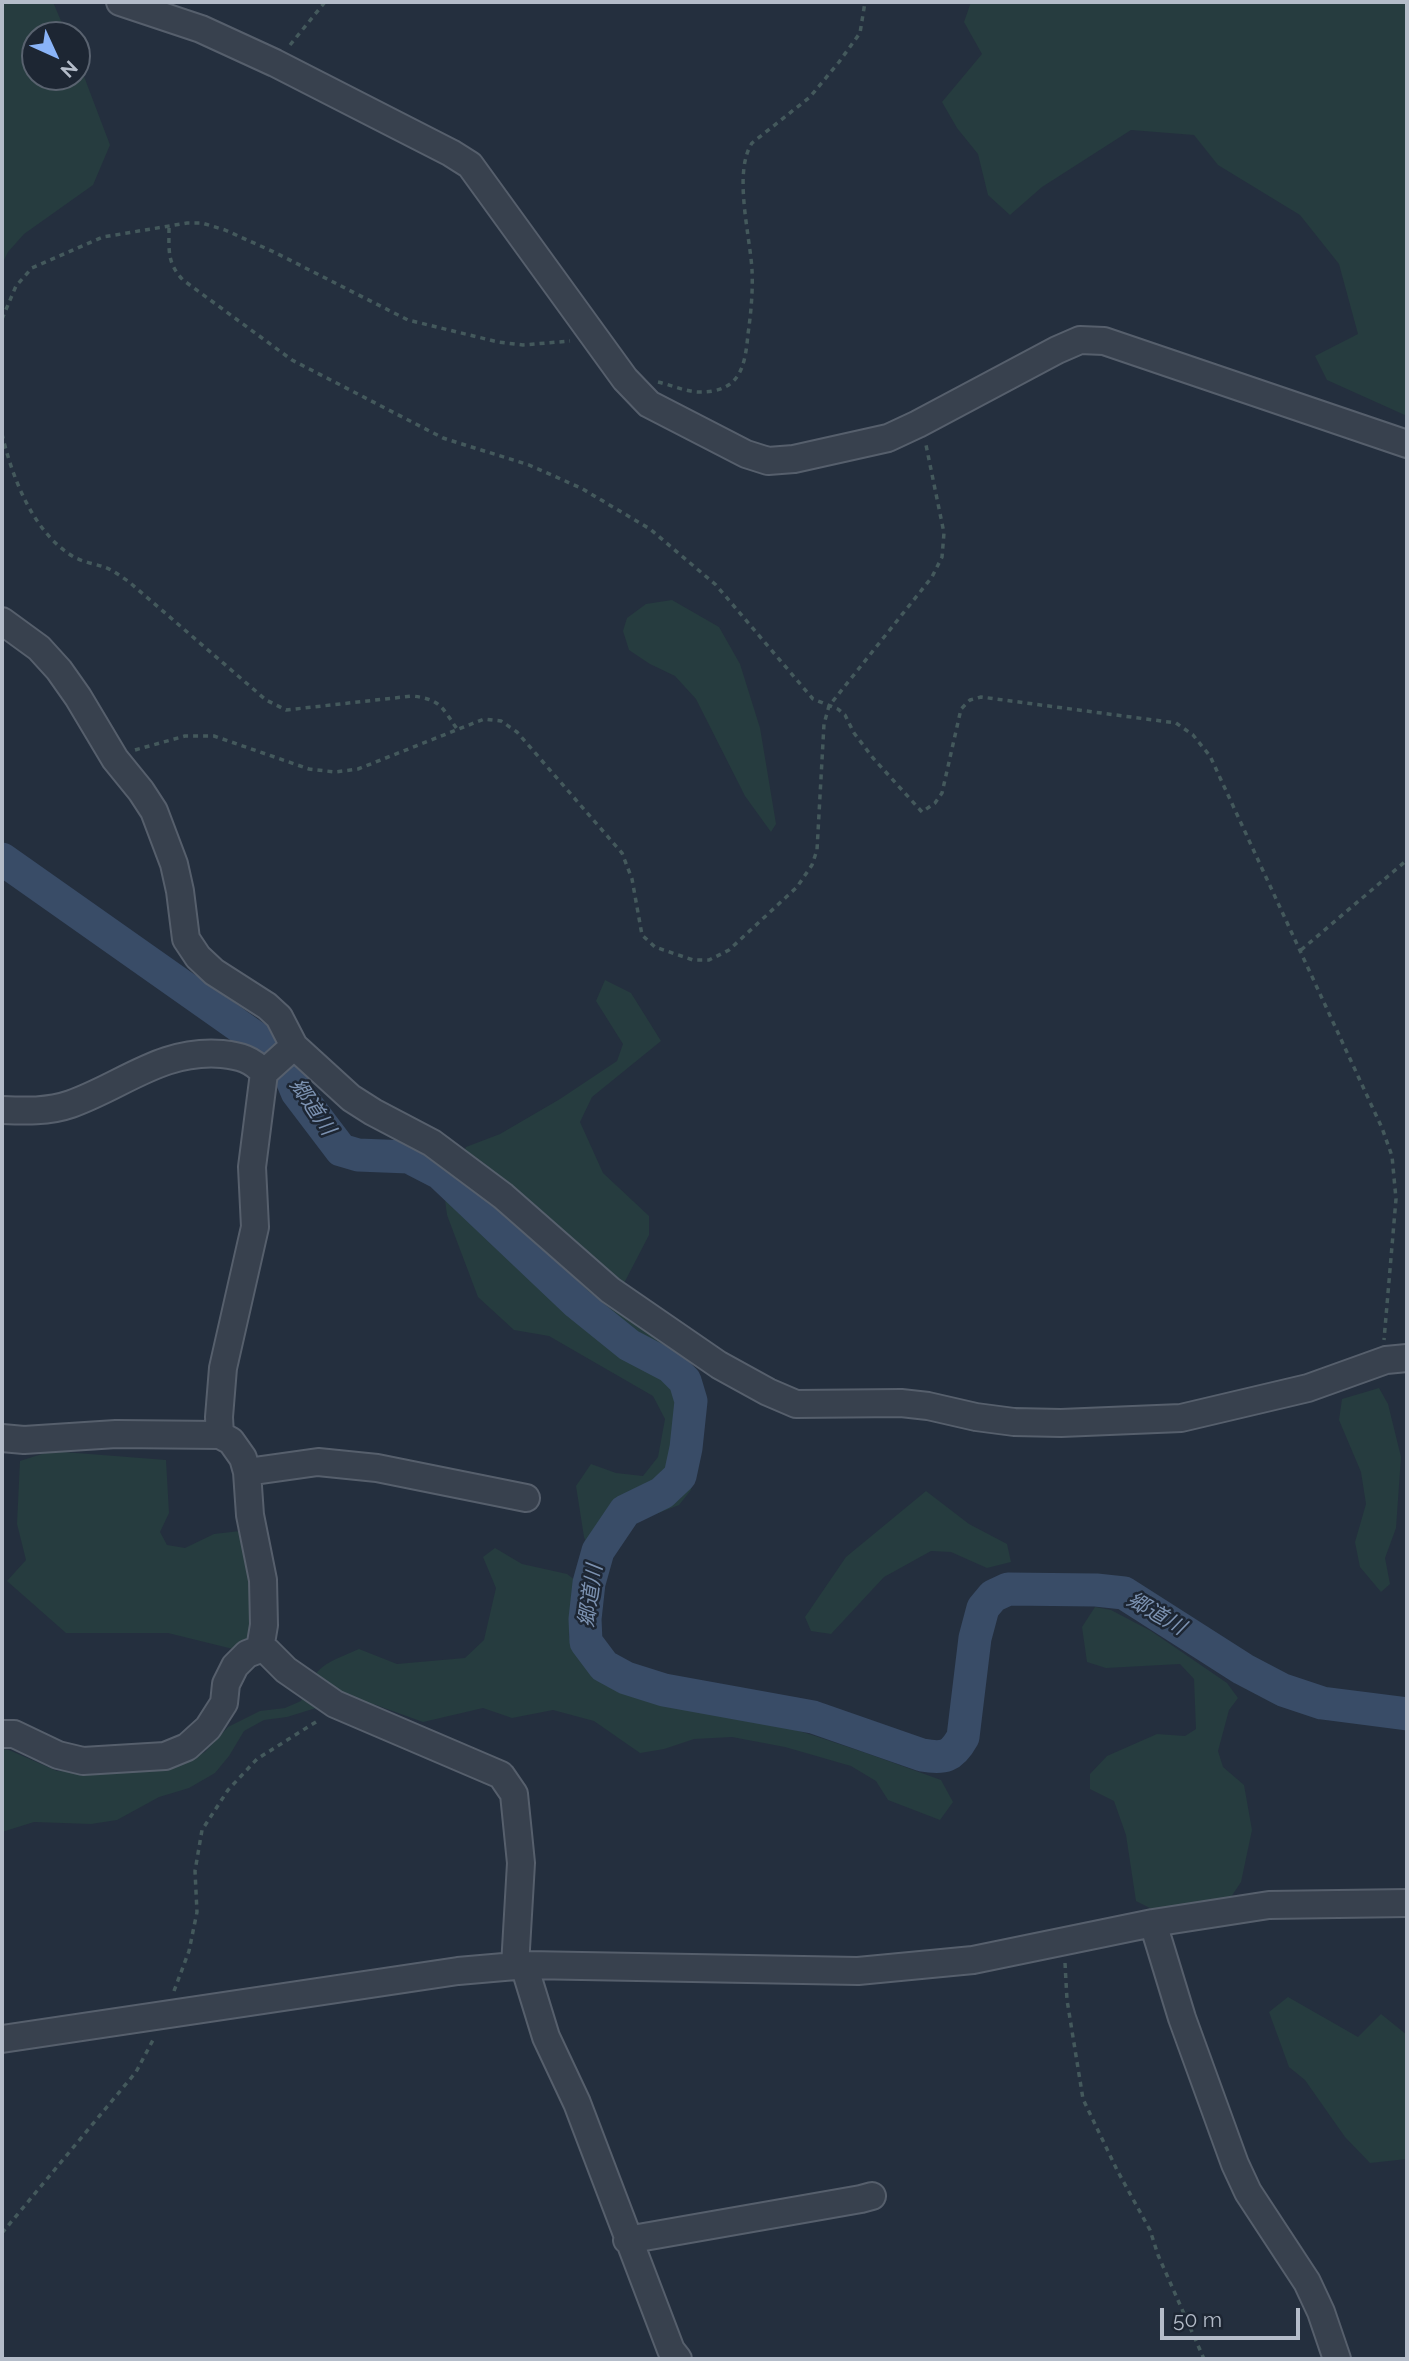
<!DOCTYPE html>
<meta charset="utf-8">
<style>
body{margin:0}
#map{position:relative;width:1409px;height:2361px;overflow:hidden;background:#242f3e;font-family:Raleway,sans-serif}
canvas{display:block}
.frame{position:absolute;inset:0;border:4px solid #b4bcc9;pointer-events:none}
.north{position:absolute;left:21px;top:21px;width:70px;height:70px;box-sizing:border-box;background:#1d2633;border:2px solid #59626f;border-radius:50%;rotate:135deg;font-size:19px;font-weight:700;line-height:28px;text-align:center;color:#b4bcc9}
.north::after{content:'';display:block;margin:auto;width:24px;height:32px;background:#8ab4f8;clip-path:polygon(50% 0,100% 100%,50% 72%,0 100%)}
.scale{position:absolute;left:1160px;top:2308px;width:140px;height:32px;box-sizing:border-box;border:4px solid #b4bcc9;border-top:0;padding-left:9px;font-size:21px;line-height:24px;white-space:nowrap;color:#b4bcc9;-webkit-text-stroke:5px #1d2633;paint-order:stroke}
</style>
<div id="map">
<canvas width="1409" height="2361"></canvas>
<div class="frame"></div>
<div class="north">N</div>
<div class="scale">50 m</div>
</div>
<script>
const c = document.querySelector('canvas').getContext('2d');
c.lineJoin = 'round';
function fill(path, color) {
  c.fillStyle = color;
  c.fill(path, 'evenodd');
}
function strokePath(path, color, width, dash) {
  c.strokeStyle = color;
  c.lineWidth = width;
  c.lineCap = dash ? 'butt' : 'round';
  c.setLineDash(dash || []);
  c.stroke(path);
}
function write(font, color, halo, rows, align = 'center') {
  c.font = font + ' Raleway,"Noto Sans JP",sans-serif';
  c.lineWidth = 5;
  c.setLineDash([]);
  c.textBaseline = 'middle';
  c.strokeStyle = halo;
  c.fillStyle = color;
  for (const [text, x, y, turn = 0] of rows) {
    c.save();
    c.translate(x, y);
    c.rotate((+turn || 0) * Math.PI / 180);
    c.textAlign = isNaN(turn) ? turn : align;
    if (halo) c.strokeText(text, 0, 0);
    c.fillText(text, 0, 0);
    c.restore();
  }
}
fill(new Path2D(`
 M2,2H53L67,35H35V77H77V58L110,145L93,185L24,234L8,252L2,264Z
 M971,2H1407V416L1327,380L1315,356L1358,334L1339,264L1300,215L1218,165L1194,135L1131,130L1042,187L1010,215L988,195L978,154L957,128L942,102L982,54L964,22Z
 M672,600L719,627L740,664L760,728L776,824L771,832L745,796L696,699L675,676L650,664L629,650L623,631L627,618L646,604Z
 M605,980L631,993L661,1041L592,1097L580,1122L603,1173L649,1216V1235L621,1289L654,1333L682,1358L701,1407L691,1490L679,1505L643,1519L623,1532L614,1548L589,1550L584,1537L576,1486L591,1464L616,1473L643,1476L658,1457L665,1419L653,1396L549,1336L514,1330L478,1297L447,1215L444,1192L466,1147L500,1134L560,1099L617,1061L623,1044L596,1001Z
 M1379,1388L1388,1404L1401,1457L1396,1528L1385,1558L1390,1584L1381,1592L1360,1567L1355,1542L1366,1504L1361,1472L1339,1420L1342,1399Z
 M51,1451L166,1460L169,1513L160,1532L167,1545L185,1548L214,1534L240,1531L261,1590L258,1636L233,1649L168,1633H66L7,1581L26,1560L17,1524L20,1461Z
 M926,1491L969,1524L1007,1544L1011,1562L987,1568L951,1552L931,1551L884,1577L831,1634L811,1631L805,1617L846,1557Z
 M495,1548L522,1564L567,1574L579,1583C578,1594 568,1628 569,1636C570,1641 584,1665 588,1668C628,1709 688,1701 738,1714C807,1731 875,1756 941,1780L953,1802L940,1820L888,1800L876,1781L851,1766L785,1747L732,1737L694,1739L664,1749L640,1753L594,1721L553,1710L512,1718L483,1708L423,1722L376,1705L345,1699L287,1717L264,1720L244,1731L229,1756L215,1773L189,1788L159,1797L117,1820L91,1824L34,1822L2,1832V1749L9,1750L57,1771L120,1773L169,1769L205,1752L228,1727L260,1711L285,1708L301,1701C318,1663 323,1665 359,1649L397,1664L465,1658L484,1640L496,1588L483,1557Z
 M1095,1607L1111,1610L1151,1631L1227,1683L1238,1698L1229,1710L1218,1751L1223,1767L1244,1785L1252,1830L1241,1882L1231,1897L1152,1909L1136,1901L1126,1835L1114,1801L1090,1789V1774L1107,1756L1157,1734L1185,1736L1196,1729L1194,1679L1180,1664L1106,1668L1087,1662L1082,1627Z
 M1288,1997L1358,2037L1381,2014L1407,2035V2159L1370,2163L1345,2137L1305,2080L1289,2067L1269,2012Z`), '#263c3f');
strokePath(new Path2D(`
 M2,859L266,1045L285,1063L297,1092L341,1150L358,1155L409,1157L440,1173L577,1303L629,1345L671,1367L685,1381L691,1401L686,1448L680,1476L662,1493L625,1511L598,1551L589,1583L585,1619L586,1642L604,1666L626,1678L664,1690L813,1717L922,1755C944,1759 952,1757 963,1737L975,1638L983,1608L993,1596L1008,1589L1096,1590L1124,1593L1243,1669L1283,1690L1322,1703L1407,1714`), '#394c67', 33);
const minor = new Path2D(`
 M120,2L201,29L275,63L451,153L470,165L625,379L649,404L746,454L768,461L794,459L888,438L918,424L1057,350L1080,340L1104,341L1407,444
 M2,621L39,648L59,670L78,697L115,759L141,791L154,811L174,864L180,891L186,939L198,957L214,972L267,1006L279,1017L294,1046L351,1098L373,1112L432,1143L503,1196L610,1290L719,1365L768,1392L796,1404L901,1403L928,1406L976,1417L1014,1422L1061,1423L1181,1418L1308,1388L1386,1360L1407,1358
 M2,1110C25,1111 48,1112 71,1104C124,1085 162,1049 222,1054C240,1056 252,1059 264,1073
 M220,1435L219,1417L223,1368L255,1227L252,1167L264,1073L294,1046
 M2,1438L24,1440L116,1434L220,1435L231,1441L243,1458L247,1472L250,1515L263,1580L264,1625L260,1649
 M247,1472L318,1462L377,1468L526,1498
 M2,1734H14L58,1755L83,1761L165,1756L187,1747L208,1728L224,1703L226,1684L235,1666L247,1654L260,1649L267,1651L286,1670L335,1704L501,1775L514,1794L521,1863L515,1966
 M1153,1923L1182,2018L1235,2164L1248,2192L1307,2282L1321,2312L1337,2359
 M527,1965V1975L546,2037L577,2103L671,2350L678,2359
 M2,2039L458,1971L527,1965L858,1971L973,1960L1153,1923L1269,1905L1407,1903
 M627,2240L861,2199L872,2196`);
strokePath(minor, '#565f6c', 30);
strokePath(new Path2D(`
 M290,45L325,2
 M169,228C169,251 167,263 183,280L292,360L443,438L529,465L581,488L650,529L716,585L813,699L838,709L845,715L854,733L873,758L922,812L935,803L942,793L961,709L970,700L981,697L1176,723L1193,735L1210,756L1382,1128L1392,1156L1396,1199L1384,1340
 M2,319L16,286L32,268L103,237L187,223H202L225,230L274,252L408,320L498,342L523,345L570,341
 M658,382C671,385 686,392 700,392C740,392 745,367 748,334C751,313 753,291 752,270C750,235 733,172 752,143L810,97L839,62L860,33L865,2
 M2,434C12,477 33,533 74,557C83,562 95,564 104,567C113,570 120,576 128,581L266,700L286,710L412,696C440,699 442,707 457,729
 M135,750L185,736H214L309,769L335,772L358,769L484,719L501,721L517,732L622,853L632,879L642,935L655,947L693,960H709L729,950L797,887L812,865L817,850L824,724L829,706L932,577L942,557L944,533L926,445
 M1301,950L1407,860
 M1065,1963L1067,2000L1083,2099L1117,2170L1150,2230L1158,2255L1204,2359
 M174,1991L189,1951L197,1912L195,1871L202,1830L228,1790L257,1759L319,1720
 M2,2233L136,2072L153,2040`), '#44595c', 3.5, [5, 5]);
strokePath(minor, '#38414e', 26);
write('italic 21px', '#7c92b1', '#1d2633', [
 ["郷道川",312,1107,56],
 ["郷道川",591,1596,-82],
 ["郷道川",1156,1614,30]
]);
</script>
